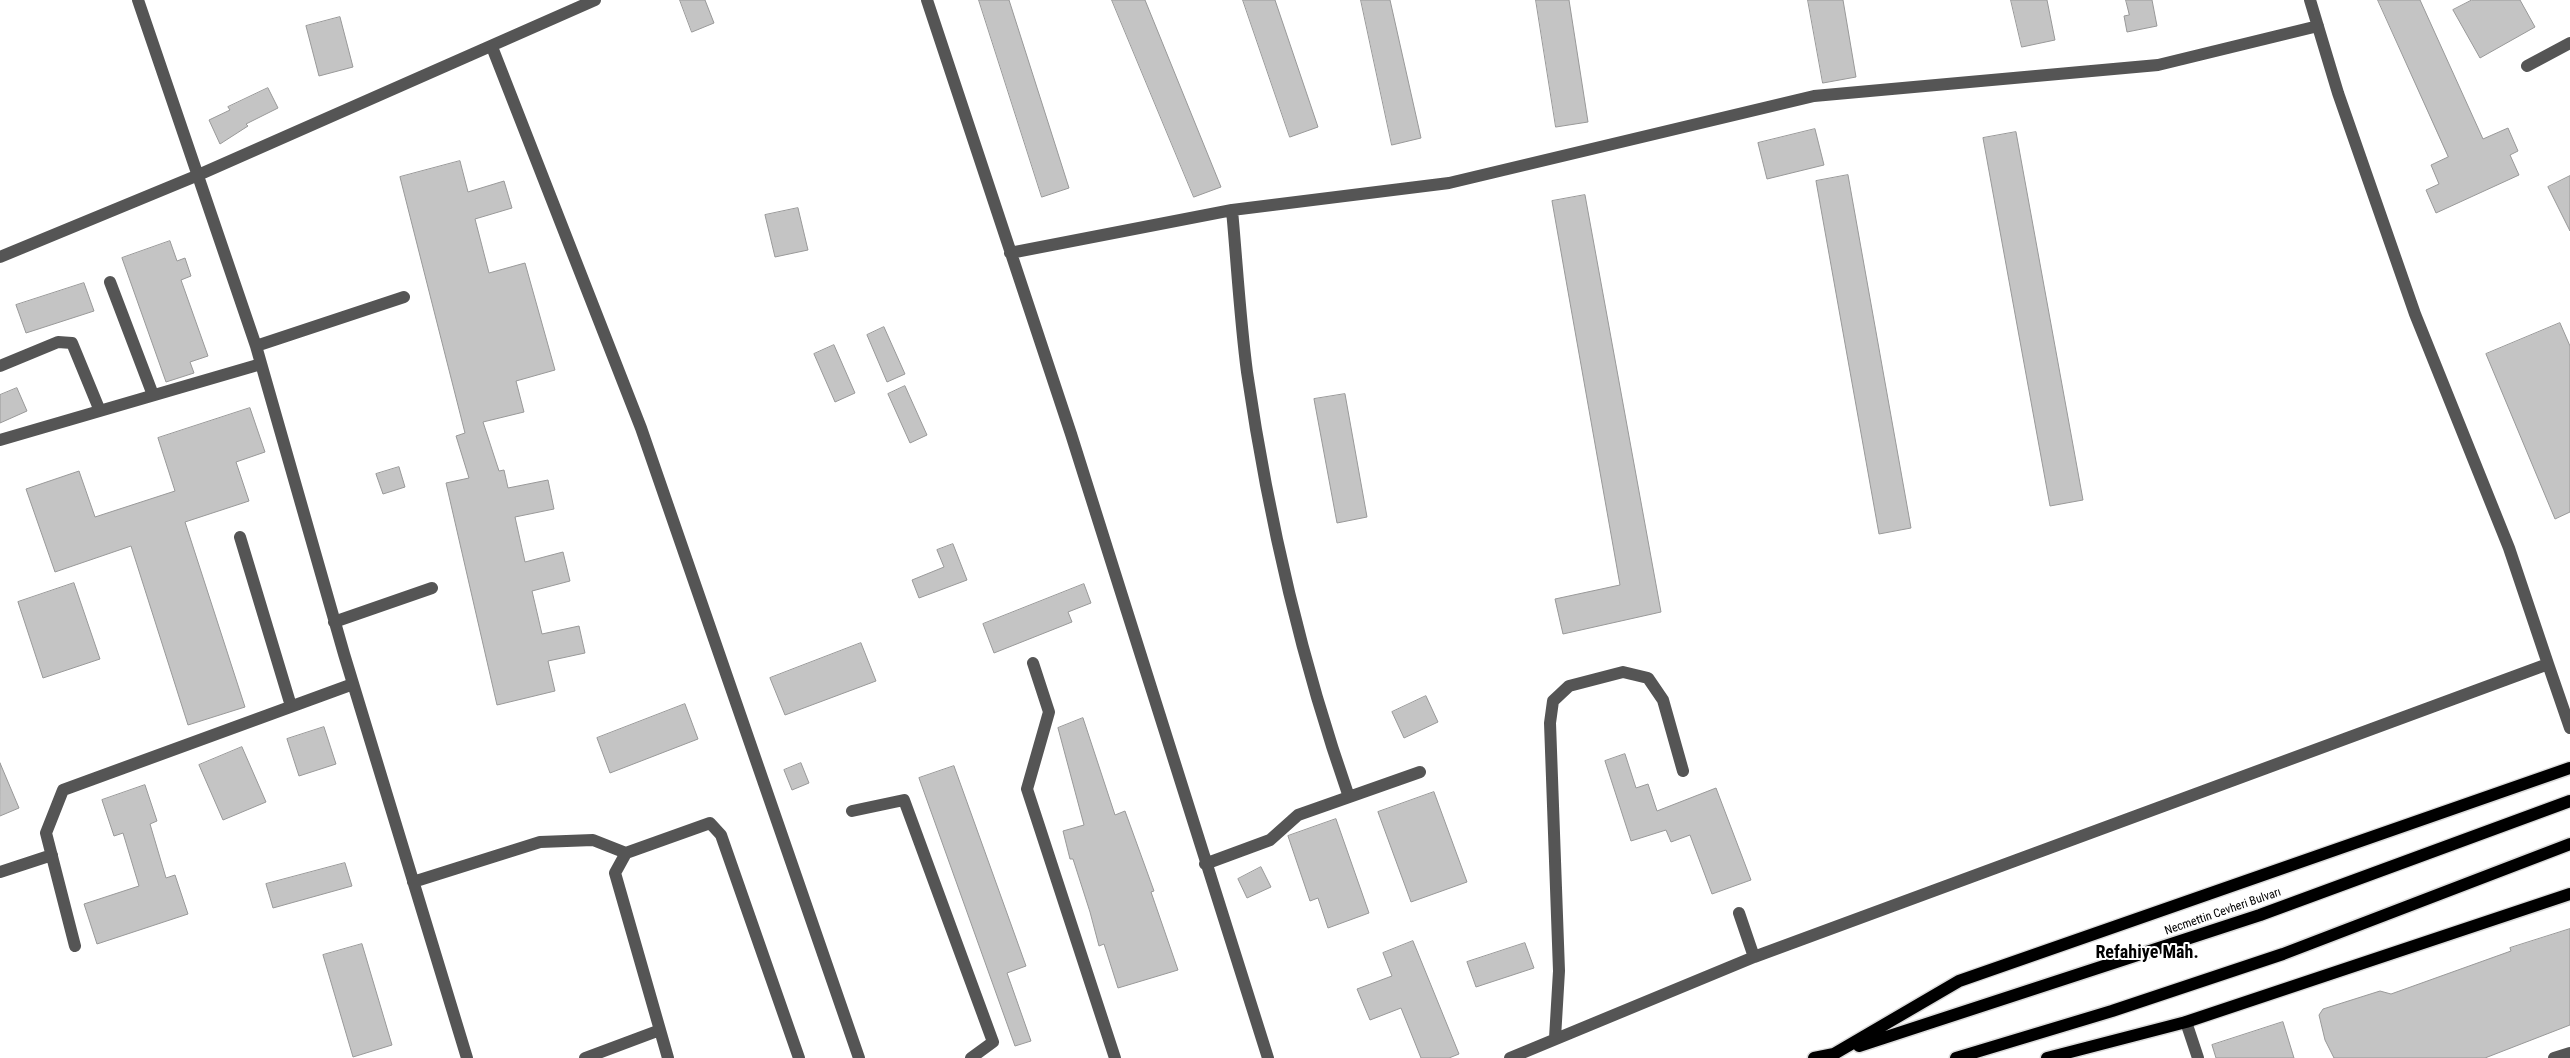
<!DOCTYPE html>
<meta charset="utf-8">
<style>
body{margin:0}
canvas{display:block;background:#fff}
</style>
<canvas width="2570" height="1058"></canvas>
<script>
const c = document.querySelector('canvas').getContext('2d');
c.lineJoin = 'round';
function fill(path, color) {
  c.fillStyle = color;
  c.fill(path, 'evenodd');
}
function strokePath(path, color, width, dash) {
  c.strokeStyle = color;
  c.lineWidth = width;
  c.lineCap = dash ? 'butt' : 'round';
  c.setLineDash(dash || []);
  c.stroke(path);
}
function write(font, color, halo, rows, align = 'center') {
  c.font = font + ' "Roboto Condensed",sans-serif';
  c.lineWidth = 4;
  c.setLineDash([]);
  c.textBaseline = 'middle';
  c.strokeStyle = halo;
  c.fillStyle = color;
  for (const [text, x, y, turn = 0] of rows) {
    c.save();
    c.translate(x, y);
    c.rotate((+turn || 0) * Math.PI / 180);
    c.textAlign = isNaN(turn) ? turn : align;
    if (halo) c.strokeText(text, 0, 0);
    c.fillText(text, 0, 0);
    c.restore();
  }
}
const building = new Path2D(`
 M680,0H705L714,23L692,32Z
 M979,0H1009L1069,188L1042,197Z
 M1112,0H1145L1221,187L1194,197Z
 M1243,0H1275L1318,127L1290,137Z
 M1361,0H1390L1421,138L1392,145Z
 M1536,0H1569L1588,122L1556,127Z
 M1808,0H1843L1856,77L1823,83Z
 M2011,0H2047L2055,40L2022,47Z
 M2126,0H2152L2157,26L2127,32L2124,16L2129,15Z
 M2378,0H2420L2483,139L2508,128L2518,151L2510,155L2519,175L2436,213L2426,190L2439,184L2431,165L2448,157Z
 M2472,0H2520L2535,27L2480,58L2453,10Z
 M340,17L353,67L319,76L306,26Z
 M268,88L278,108L246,124L248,126L220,144L209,120L230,110L228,107Z
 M1815,129L1824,165L1767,179L1758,143Z
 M2016,132L2083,500L2050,506L1983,138Z
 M460,161L468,192L504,181L512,208L475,219L489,273L525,263L555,370L516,381L524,412L483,422L499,471L504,470L508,488L548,480L554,509L515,517L525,562L563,552L570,581L532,591L542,634L579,626L585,653L548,661L555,691L497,705L446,483L469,478L456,436L465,433L400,177Z
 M1848,175L1911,528L1879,534L1816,181Z
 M2570,176V231L2548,187Z
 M1585,195L1661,612L1563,634L1555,599L1620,585L1552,201Z
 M798,208L808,250L775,257L765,215Z
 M170,241L177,261L185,258L191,276L181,280L208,356L190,362L194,373L166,382L122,258Z
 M84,283L94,311L26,333L16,305Z
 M2560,323L2570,346V512L2555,519L2486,354Z
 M884,327L905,374L887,382L867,335Z
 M834,345L855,393L835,402L814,354Z
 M905,386L927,435L910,443L888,394Z
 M17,388L27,411L0,423V395Z
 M1345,394L1367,517L1337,523L1314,399Z
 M250,408L265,452L236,462L249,501L185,522L245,707L188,725L131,546L55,572L26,489L79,471L95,517L175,491L158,438Z
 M399,467L405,487L383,494L376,474Z
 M953,544L967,580L919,598L912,580L944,567L937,550Z
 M74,583L100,659L43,678L18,602Z
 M1084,584L1091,603L1068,612L1072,622L994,653L983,624Z
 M861,643L876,681L785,715L770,678Z
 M1426,696L1438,722L1404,738L1392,712Z
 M685,704L698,739L610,773L597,738Z
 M1083,718L1115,815L1125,811L1154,891L1151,892L1178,970L1118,988L1104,944L1099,946L1090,912L1073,859H1070L1063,831L1084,825L1058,728Z
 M324,727L336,764L299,776L287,739Z
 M242,747L266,802L223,820L199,765Z
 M1625,754L1636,788L1648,784L1657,811L1716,788L1751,880L1712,894L1690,835L1671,842L1666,830L1631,841L1605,761Z
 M0,763L19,808L0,816Z
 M801,763L809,783L792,790L784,770Z
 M954,766L1026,966L1007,973L1031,1041L1015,1046L919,778Z
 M145,785L157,821L150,824L166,878L175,875L188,914L97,944L84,904L139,886L123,833L114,836L102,800Z
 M1434,792L1467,882L1411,902L1378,812Z
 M1336,819L1369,913L1328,928L1318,898L1310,901L1288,836Z
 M345,863L352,886L273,908L266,884Z
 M1261,867L1271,887L1247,898L1238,879Z
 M2570,929V1025L2485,1058H2334L2325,1040L2319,1015L2323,1009L2380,991L2391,994L2511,951L2510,948Z
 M1413,941L1459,1054L1449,1058H1421L1401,1008L1370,1020L1357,989L1392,976L1383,953Z
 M1525,943L1534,968L1476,987L1467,962Z
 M362,944L392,1045L353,1057L323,955Z
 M2283,1022L2294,1058H2216L2212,1045Z`);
fill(building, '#c4c4c4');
strokePath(building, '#999', 1);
const major = new Path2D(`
 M1859,1046L2260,915L2570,801
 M1814,1058L1834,1054L1959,981L2570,768
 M1956,1058L2112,1011L2283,954L2570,844
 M2047,1058L2186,1022L2570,894`);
strokePath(major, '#dbdbdb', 15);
strokePath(new Path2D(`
 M138,0L256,346L344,654L467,1058
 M927,0L1071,434L1268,1058
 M492,47L641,428L859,1058
 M2527,66L2570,43
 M1232,210C1237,264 1240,319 1247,372C1268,516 1301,660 1349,797
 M1010,253L1232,210L1449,183L1814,96L2158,65L2318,26
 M0,257L196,176L595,0
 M110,282L153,395
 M256,346L404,297
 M0,366L58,342L72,343L100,411
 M0,440L261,364
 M240,537L291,706
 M334,622L432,588
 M1033,663L1049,712L1027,789L1115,1058
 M2548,664L2570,728
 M852,811L904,800L993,1042L971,1058
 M1205,864L1270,840L1298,815L1420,772
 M0,872L52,855
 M413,882L540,842L593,840L626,853
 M1739,913L1754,957
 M75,946L46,833L63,790L353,684
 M2186,1022L2198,1058
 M1555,1038L1559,971L1550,723L1553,701L1569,686L1623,672L1648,678L1663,700L1683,771
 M585,1058L660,1030
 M668,1058L615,873L626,853L710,823L721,835L799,1058
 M1510,1058L1754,957L2548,664L2509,548L2415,314L2338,93L2310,0
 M2554,1058L2570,1053`), '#555', 12);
strokePath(major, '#000', 12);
write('12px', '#000', '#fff', [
 ["Necmettin Cevheri Bulvarı",2223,912,-19]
]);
write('bold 18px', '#000', '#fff', [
 ["Refahiye Mah.",2147,953]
]);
</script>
